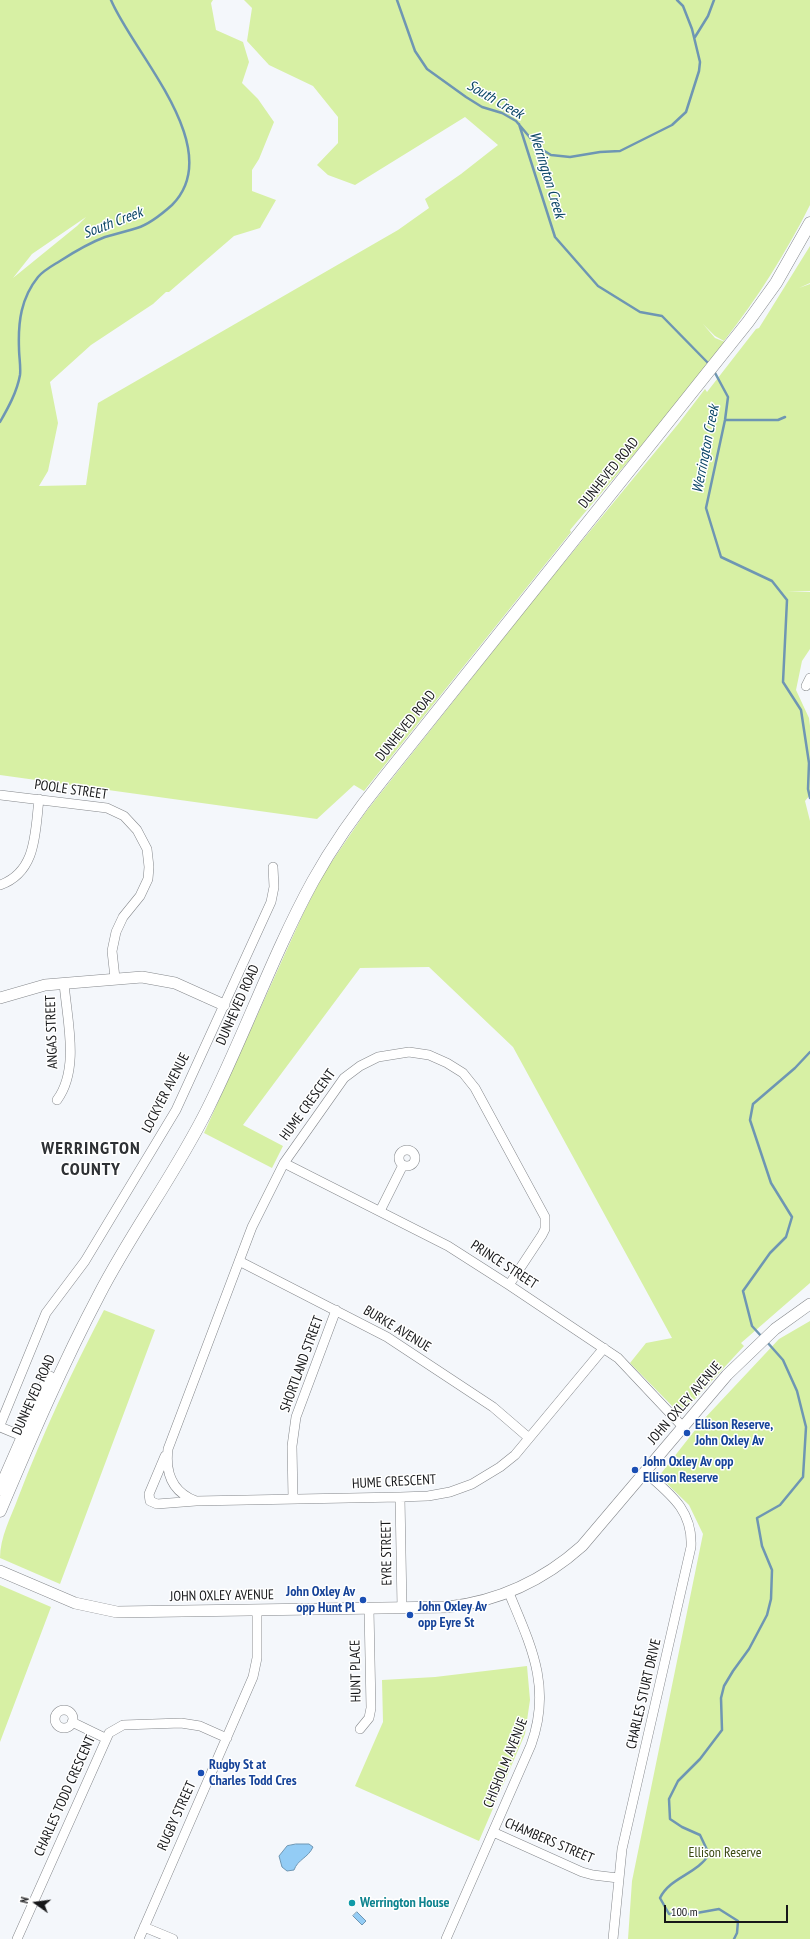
<!DOCTYPE html>
<style>
body{margin:0}
#map{position:relative;width:810px;height:1939px;overflow:hidden;background:#f4f7fb;font-family:"PT Sans Narrow",sans-serif}
canvas{display:block}
.north{position:absolute;left:16px;top:1883px;width:40px;height:40px;-webkit-text-stroke:3px #fff;paint-order:stroke;rotate:284deg;font-size:11px;font-weight:700;line-height:16px;text-align:center;color:#161719}
.north::after{content:'';display:block;margin:auto;width:14px;height:18px;background:#161719;clip-path:polygon(50% 0,100% 100%,50% 72%,0 100%)}
.scale{position:absolute;left:664px;top:1905px;width:124px;height:18px;box-sizing:border-box;border:2px solid #161719;border-top:0;padding-left:5px;font-size:12px;line-height:14px;white-space:nowrap;color:#161719;-webkit-text-stroke:3px #fff;paint-order:stroke}
</style>
<div id="map">
<canvas width="810" height="1939"></canvas>
<div class="north">N</div>
<div class="scale">100 m</div>
</div>
<script>
const c = document.querySelector('canvas').getContext('2d');
c.lineJoin = 'round';
function fill(path, color) {
  c.fillStyle = color;
  c.fill(path, 'evenodd');
}
function strokePath(path, color, width, dash) {
  c.strokeStyle = color;
  c.lineWidth = width;
  c.lineCap = dash ? 'butt' : 'round';
  c.setLineDash(dash || []);
  c.stroke(path);
}
function write(font, color, halo, rows, align = 'center') {
  c.font = font + ' "PT Sans Narrow",sans-serif';
  c.lineWidth = 3;
  c.setLineDash([]);
  c.textBaseline = 'middle';
  c.strokeStyle = halo;
  c.fillStyle = color;
  for (const [text, x, y, turn = 0] of rows) {
    c.save();
    c.translate(x, y);
    c.rotate((+turn || 0) * Math.PI / 180);
    c.textAlign = isNaN(turn) ? turn : align;
    if (halo) c.strokeText(text, 0, 0);
    c.fillText(text, 0, 0);
    c.restore();
  }
}
fill(new Path2D(`
 M0,0H213L211,3L216,30L243,42L249,62L242,83L258,99L274,122L259,159L252,170V191L276,200L260,228L234,236L169,292H166L153,304L91,345L50,382L58,423L48,471L39,486L86,485L98,403L398,230L429,208L425,199L461,174L498,145L465,117L355,185L328,175L317,165L338,143V117L313,86L269,65L247,41L252,8L244,0H810V205C786,253 757,299 724,341L715,336L703,324L715,338L725,342L697,380L570,530L571,532L364,791L354,785L317,819L0,775ZM86,217L77,226L13,278L32,254Z
 M810,246V283L799,288L810,284V591L787,592H810V649L802,661L796,690L809,718L810,726V795L805,801L810,821V1283L741,1343L744,1346L685,1410L678,1412L630,1363L646,1343L672,1338L513,1047L429,967L360,968L243,1125L283,1146L272,1168L204,1133L303,914L324,873L365,813L539,593L679,423L705,389L707,392L756,329L759,328Z
 M104,1310L155,1330L60,1584L0,1558C0,1537 11,1517 18,1498C43,1433 72,1371 104,1310Z
 M810,1321V1939H628L632,1881L703,1534L689,1505L659,1476L703,1420L779,1339Z
 M0,1585L51,1607L0,1742Z
 M527,1666L530,1700L525,1734L479,1841L355,1786L383,1722L382,1680L435,1677Z`), '#d7f0a4');
const water = new Path2D(`
 M296,1844H309L313,1847C308,1858 298,1859 294,1870L287,1871L282,1867L279,1856L287,1846Z
 M357,1912L366,1921L362,1925L353,1916Z`);
fill(water, '#93ccf5');
strokePath(water, '#6e96b3', 1);
strokePath(new Path2D(`
 M397,0L415,51L427,69L466,97L482,107L502,113L516,121L538,147L551,155L570,157L600,152L620,151L672,125L686,112L699,71L700,62L692,29L683,6L677,0
 M695,37L708,16L714,0
 M519,124L555,237L598,286L640,312L662,316L709,364
 M714,371L728,397L725,420L706,508L721,557L772,581L787,600L783,682L801,710L809,763L808,789L810,798
 M725,420H778L785,417
 M0,422C8,408 17,392 20,375C21,367 19,357 19,348C18,322 21,298 38,277C44,270 52,266 60,261C74,252 89,243 105,237C116,234 127,231 137,228C150,224 162,214 172,205C228,149 133,53 111,0
 M762,1337L752,1326L743,1291L770,1253L786,1237L792,1217L771,1183L750,1120L753,1104L795,1068L810,1052
 M734,1939L737,1933L738,1921L719,1909L691,1914H669L660,1898C670,1877 698,1874 709,1854L700,1835L682,1827L670,1819L669,1799L678,1781L700,1759L722,1730L721,1698L724,1686L733,1671L749,1649L767,1615L771,1599L772,1570L762,1546L757,1518L780,1505L803,1477L806,1427L797,1391L783,1360L767,1342`), '#6e96b3', 2.5);
const minor = new Path2D(`
 M806,686L810,678
 M0,795L107,808L124,816L137,830L147,849L149,867L148,879L140,896L123,917L116,932L112,951L115,978
 M0,885C37,872 35,832 39,799
 M57,1100C80,1069 67,1020 64,983
 M399 1158a8 8 0 1 1 16 0a8 8 0 1 1-16 0Z
 M284,1163L448,1246L509,1285L618,1358L683,1427
 M380,1211L403,1165
 M239,1261L387,1337L493,1407L529,1438
 M509,1285L542,1235L545,1229V1217L475,1088L463,1073L447,1063L429,1055L409,1052L378,1057L360,1066L344,1078L284,1163L252,1227L168,1449C165,1473 172,1492 196,1501L400,1497L428,1496L450,1492L472,1484L500,1467L515,1455L604,1348
 M0,1425L46,1313L85,1261L176,1110L271,902L274,887L273,867
 M0,1427L22,1436
 M165,1456L149,1494L150,1501L157,1504L196,1501
 M400,1497L402,1608
 M293,1499L292,1446L296,1417L336,1310
 M55 1719a9 9 0 1 1 18 0a9 9 0 1 1-18 0Z
 M72,1722L105,1738
 M360,1729L369,1718L371,1708L369,1609
 M493,1832L582,1872L593,1875L618,1878
 M144,1927L173,1939
 M17,1939L109,1733L123,1725L181,1723L200,1726L227,1738
 M139,1939L253,1677L257,1658V1611
 M446,1939L531,1745C552,1687 531,1646 509,1593
 M613,1939L622,1849L691,1547C693,1510 670,1494 645,1472`);
const tertiary = new Path2D(`
 M0,998L45,985L142,977L175,983L224,1005
 M0,1571L75,1603L117,1612L448,1607C500,1601 544,1580 582,1546L727,1375L775,1329L810,1304`);
const secondary = new Path2D(`
 M0,1489L49,1377
 M0,1511C31,1438 62,1365 99,1295C132,1231 176,1173 208,1108C245,1034 273,954 313,881C333,845 357,811 383,779L748,322L776,283L810,223`);
strokePath(minor, '#84878b', 10);
strokePath(tertiary, '#84878b', 12);
strokePath(secondary, '#84878b', 13);
strokePath(minor, '#fff', 9);
strokePath(tertiary, '#fff', 11);
strokePath(secondary, '#fff', 12);
for (const [x, y, r, color] of [
 [687,1433,4,"#1a4fb4"],
 [635,1470,4,"#1a4fb4"],
 [363,1600,4,"#1a4fb4"],
 [410,1615,4,"#1a4fb4"],
 [201,1773,4,"#1a4fb4"],
 [352,1903,4,"#0f9aa8"]
]) {
  const dot = new Path2D();
  dot.arc(x, y, r, 0, 2 * Math.PI);
  c.fillStyle = color;
  c.fill(dot);
  strokePath(dot, '#fff', 1.5);
}
write('14px', '#161719', '#fff', [
 ["DUNHEVED ROAD",609,473,-51],
 ["DUNHEVED ROAD",406,726,-51],
 ["POOLE STREET",71,790,8],
 ["DUNHEVED ROAD",238,1005,-66],
 ["ANGAS STREET",52,1032,-92],
 ["LOCKYER AVENUE",166,1093,-63],
 ["HUME CRESCENT",308,1105,-54],
 ["PRINCE STREET",504,1265,33],
 ["BURKE AVENUE",397,1329,31],
 ["SHORTLAND STREET",302,1364,-70],
 ["DUNHEVED ROAD",34,1395,-66],
 ["JOHN OXLEY AVENUE",685,1403,-49],
 ["HUME CRESCENT",394,1482,-3],
 ["EYRE STREET",387,1553,-91],
 ["JOHN OXLEY AVENUE",222,1596,-1],
 ["HUNT PLACE",356,1671,-91],
 ["CHARLES STURT DRIVE",644,1694,-77],
 ["CHISHOLM AVENUE",506,1763,-68],
 ["CHARLES TODD CRESCENT",65,1796,-66],
 ["RUGBY STREET",177,1816,-66],
 ["CHAMBERS STREET",549,1841,23]
]);
write('bold 14px', '#164399', '#fff', [
 ["Ellison Reserve,",695,1425],
 ["John Oxley Av",695,1441],
 ["John Oxley Av opp",643,1462],
 ["Ellison Reserve",643,1478],
 ["John Oxley Av",355,1592,"right"],
 ["opp Hunt Pl",355,1608,"right"],
 ["John Oxley Av",418,1607],
 ["opp Eyre St",418,1623],
 ["Rugby St at",209,1765],
 ["Charles Todd Cres",209,1781]
], 'left');
write('14px', '#3a4911', '#fff', [
 ["Ellison Reserve",725,1853]
]);
write('bold 14px', '#0d838f', '#fff', [
 ["Werrington House",360,1903]
], 'left');
write('italic 15px', '#0a4566', '#fff', [
 ["South Creek",495,100,30],
 ["Werrington Creek",547,175,73],
 ["South Creek",113,223,-21],
 ["Werrington Creek",706,449,-79]
]);
c.letterSpacing = '1px';
write('bold 18px', '#2e3134', '#fff', [
 ["WERRINGTON",91,1149],
 ["COUNTY",91,1170]
]);
c.letterSpacing = '0px';
</script>
